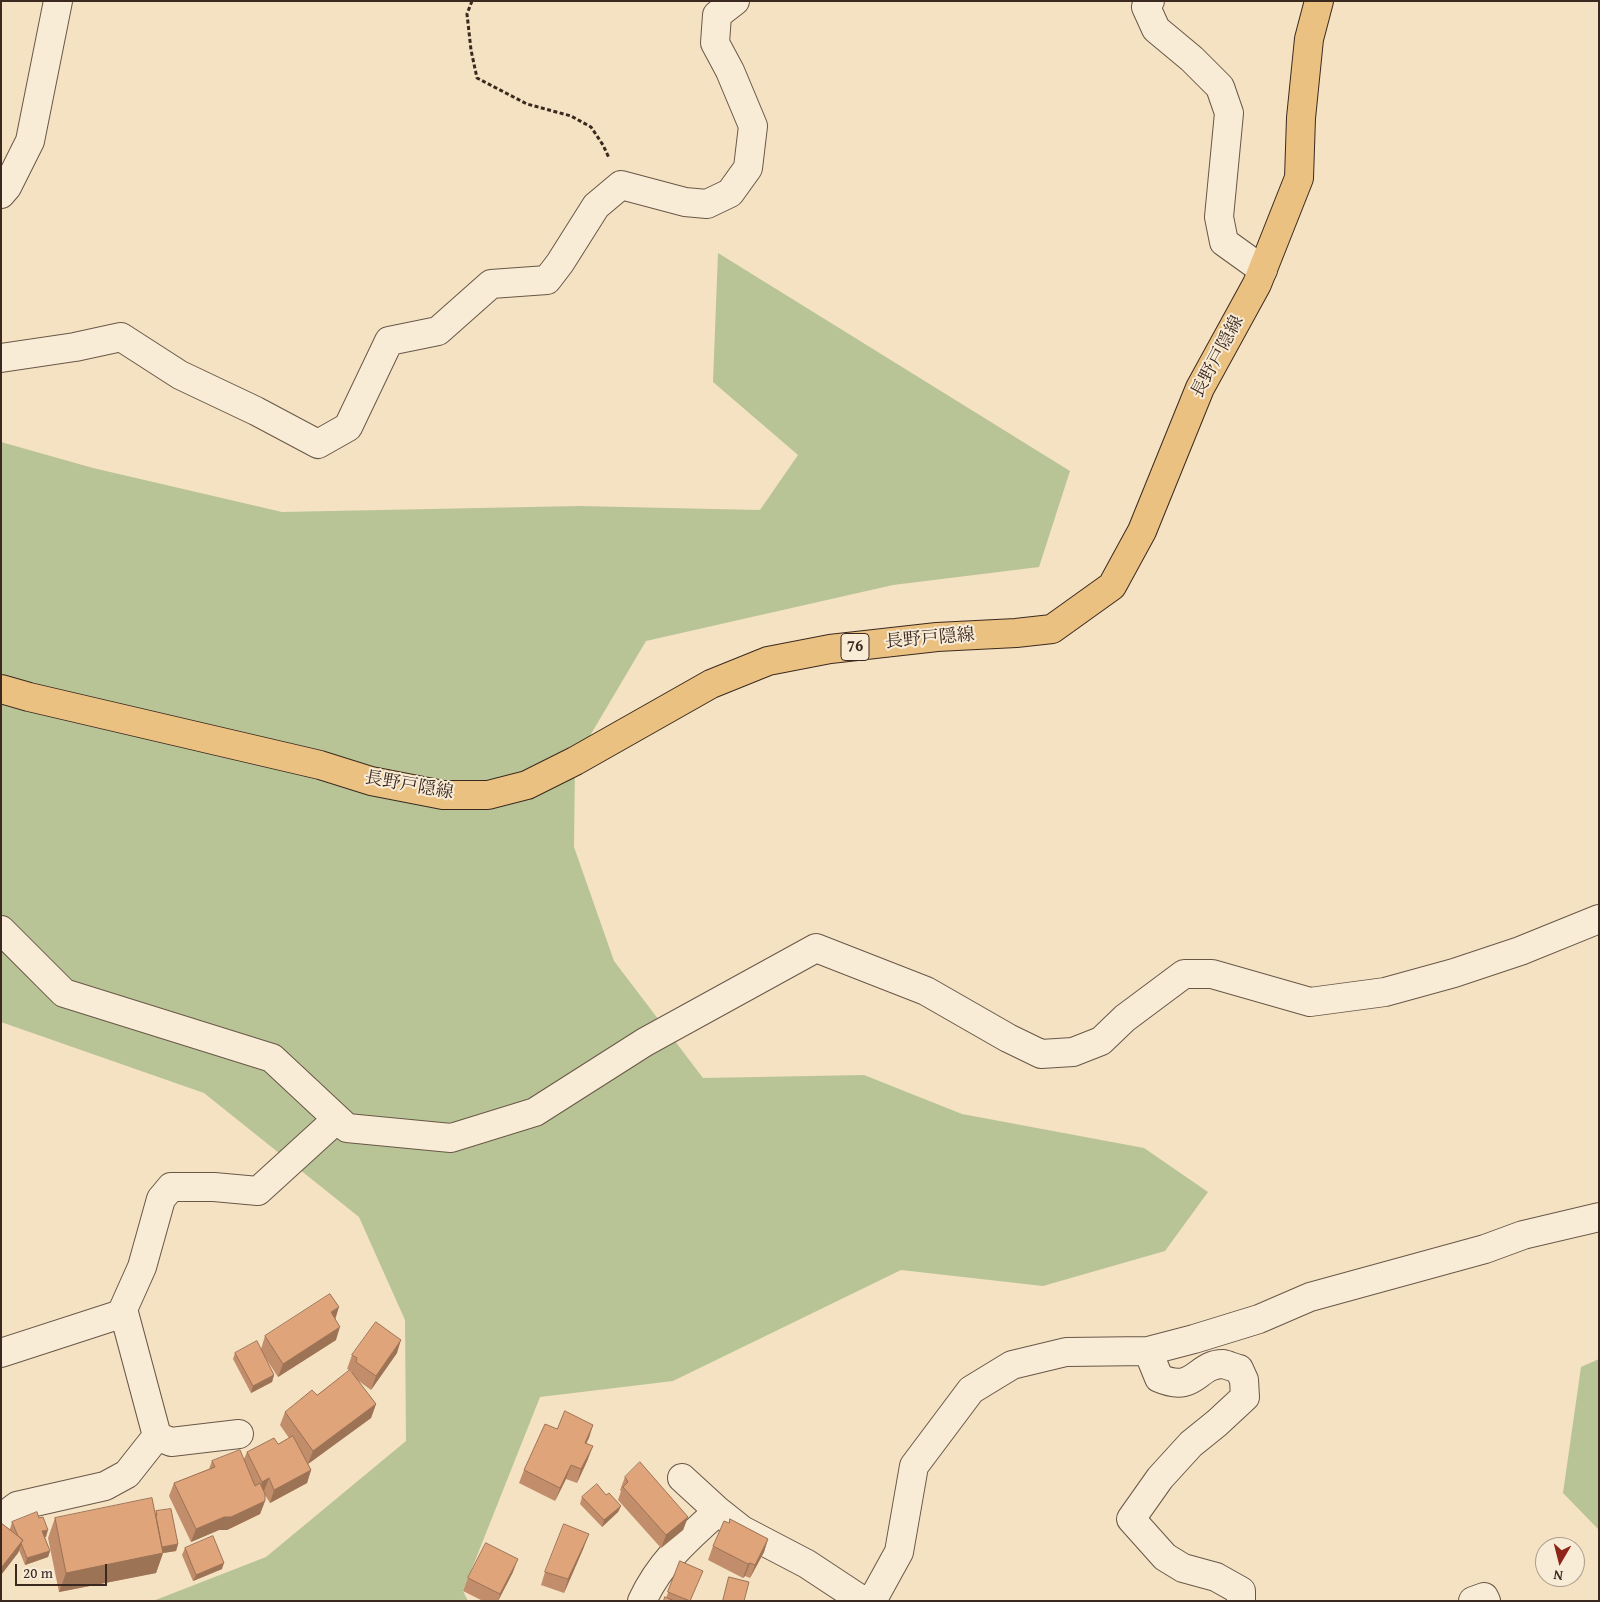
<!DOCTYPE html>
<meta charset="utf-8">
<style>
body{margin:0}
#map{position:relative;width:1600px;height:1602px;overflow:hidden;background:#f4e2c2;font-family:"Gentium Book Plus",serif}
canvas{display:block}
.frame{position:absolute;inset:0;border:2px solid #3b2920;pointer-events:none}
.north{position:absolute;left:1535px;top:1537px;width:50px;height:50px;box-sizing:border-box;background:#f8ecd7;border:1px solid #ac9e8e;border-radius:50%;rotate:188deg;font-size:14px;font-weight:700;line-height:20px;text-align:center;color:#3b2920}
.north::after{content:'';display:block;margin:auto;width:18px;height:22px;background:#8f2418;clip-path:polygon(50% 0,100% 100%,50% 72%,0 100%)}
.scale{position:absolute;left:15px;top:1564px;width:92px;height:22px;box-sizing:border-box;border:2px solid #3b2920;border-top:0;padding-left:6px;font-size:15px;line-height:18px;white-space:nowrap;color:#3b2920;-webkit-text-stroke:4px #f8ecd7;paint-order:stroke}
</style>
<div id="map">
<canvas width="1600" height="1602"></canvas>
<div class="frame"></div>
<div class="north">N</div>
<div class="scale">20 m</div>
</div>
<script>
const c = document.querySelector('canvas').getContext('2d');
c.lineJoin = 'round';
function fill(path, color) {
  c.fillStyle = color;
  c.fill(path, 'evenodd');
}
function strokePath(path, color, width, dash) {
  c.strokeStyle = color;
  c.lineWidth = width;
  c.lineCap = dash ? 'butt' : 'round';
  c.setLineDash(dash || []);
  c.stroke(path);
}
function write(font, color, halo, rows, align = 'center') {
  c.font = font + ' "Gentium Book Plus","Noto Serif JP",serif';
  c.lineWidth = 4;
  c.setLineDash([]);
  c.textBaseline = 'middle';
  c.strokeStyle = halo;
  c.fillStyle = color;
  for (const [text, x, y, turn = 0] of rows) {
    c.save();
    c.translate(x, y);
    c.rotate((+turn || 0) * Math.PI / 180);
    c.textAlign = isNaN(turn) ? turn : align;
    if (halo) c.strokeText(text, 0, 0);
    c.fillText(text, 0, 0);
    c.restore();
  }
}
fill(new Path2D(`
 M718,253L1070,471L1039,567L893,585L646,641L575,761L574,847L614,961L703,1078L864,1075L962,1114L1144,1148L1208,1192L1165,1251L1043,1286L901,1270L673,1381L540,1397L463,1591L468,1601H153L266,1557L406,1441L405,1320L359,1217L204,1093L1,1022V442L93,468L282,512L579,506L760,510L798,455L713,382Z
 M1599,1359V1530L1563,1493L1581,1367Z`), '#b8c495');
const minor = new Path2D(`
 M1150,1L1146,7L1156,29L1192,59L1220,87L1229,113L1219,217L1224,242L1263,270
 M1,194L7,187L30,141L58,1
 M1,358L75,347L121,337L180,375L256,411L318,444L348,427L389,341L438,331L491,284L547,280L560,263L596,206L621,185L685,202L707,204L730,193L748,168L753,126L730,71L715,43L717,15L735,1
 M1,930L64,993L272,1058L347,1128L451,1138L535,1112L645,1042L816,948L926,991L1008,1038L1041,1054L1073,1052L1101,1041L1125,1018L1184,974H1212L1310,1002L1385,992L1454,973L1520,951L1599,919
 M123,1309L157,1436L171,1442L239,1434
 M1148,1351L1159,1378C1196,1394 1196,1364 1223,1364C1228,1365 1234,1368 1239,1369L1244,1380L1245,1397L1217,1423L1191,1444L1160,1478L1131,1519L1165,1557L1183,1568L1216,1577L1241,1591V1601
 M1,1353L121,1314L142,1267L161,1199L171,1187H214L258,1191L337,1119
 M682,1478L718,1511L742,1530L807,1564L863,1601
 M1,1518L17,1506L105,1486L127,1474L157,1436
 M642,1601C660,1562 687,1539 718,1511
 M872,1601L899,1552L914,1466L971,1390L1012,1365L1066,1352L1148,1351L1194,1339L1259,1319L1310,1297L1485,1249L1523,1235L1599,1217
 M1473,1601L1484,1597L1486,1601`);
const major = new Path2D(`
 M1,689L29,697L320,765L371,781L443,795H488L527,785L575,761L711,684L768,661L830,649L937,637L1016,633L1052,629L1112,586L1142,531L1200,388L1257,284L1299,178L1301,118L1309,39L1319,1`);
strokePath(minor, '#695748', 30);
strokePath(major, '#3b2920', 30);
strokePath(new Path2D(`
 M472,1L467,14L471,50L477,78L527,104L571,116L591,127L603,145L609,158`), '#3b2920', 3, [4, 2.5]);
strokePath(minor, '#f8ecd7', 28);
strokePath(major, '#eac181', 28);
fill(new Path2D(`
 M335,1319L336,1340L278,1377L265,1357L274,1375L272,1382L251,1393L233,1359L235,1353L261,1349L265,1336Z
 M397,1353L371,1390L356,1379L376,1404L371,1418L308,1464L311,1470L307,1483L270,1503L265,1495V1501L260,1514L227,1530H219L191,1542L169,1496L174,1483L209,1469L212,1461L244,1459L247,1452L278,1444L289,1438L280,1425L285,1412L317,1395L352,1373V1371L347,1369L352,1355Z
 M593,1425L586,1443L588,1459L577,1483L566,1479L555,1501L519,1483L524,1470Z
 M625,1477L688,1517L683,1530L661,1548L618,1500L621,1491L620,1490Z
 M606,1495L621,1506L618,1512L602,1527L580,1504L582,1497Z
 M156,1511L178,1544L176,1551L163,1553L156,1573L59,1592L48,1538L55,1518L155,1514Z
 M730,1519L768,1539L764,1552L750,1578L745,1576L743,1578L708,1560L713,1546L729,1523Z
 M12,1522L46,1537H45L50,1551L48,1557L25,1565L19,1550L18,1553L1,1575V1523L11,1530L10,1529Z
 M584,1547L564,1593L541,1585L545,1572Z
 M185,1548L222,1569L193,1581L182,1555Z
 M680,1561L691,1601H664L666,1598Z
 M513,1572L498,1601H483L463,1591L468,1578Z
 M729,1577L744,1601H723Z`), '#c18d6a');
fill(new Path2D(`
 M339,1307L335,1320L331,1312Z
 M340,1327L336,1340L278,1377L283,1364Z
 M401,1340L397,1353L371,1390L376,1376Z
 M274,1375L272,1382L251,1393L253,1386Z
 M376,1404L371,1418L308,1464L313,1451Z
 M593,1425L589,1438L580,1456L585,1443Z
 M593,1446L588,1459L577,1483L581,1469Z
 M571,1465L566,1479L555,1501L560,1488Z
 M311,1470L307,1483L270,1503L274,1490Z
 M269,1478L264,1491L257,1495L262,1482Z
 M265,1501L260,1514L227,1530H219L191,1542L196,1529L224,1517Z
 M621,1506L618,1512L602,1527L604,1520Z
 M688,1517L683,1530L661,1548L666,1535Z
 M48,1530L46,1537L40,1538L42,1531Z
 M589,1534L584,1547L564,1593L568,1579Z
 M768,1539L764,1552L750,1578L755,1565Z
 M23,1540L18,1553L1,1575V1568Z
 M178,1544L176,1551L163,1553L156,1573L59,1592L66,1573L159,1548Z
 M50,1551L48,1557L25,1565L27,1558Z
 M518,1559L513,1572L498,1601L500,1594Z
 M224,1563L222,1569L193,1581L196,1575Z
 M750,1563L745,1576L743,1578L748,1564Z`), '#9d7356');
const building = new Path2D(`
 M330,1294L339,1307L331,1312L340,1327L283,1364L265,1336Z
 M376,1322L401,1340L376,1376L356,1362L357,1358L352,1355Z
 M257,1341L274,1375L253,1386L235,1353Z
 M350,1370L376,1404L313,1451L285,1412L312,1390L317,1395Z
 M565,1411L593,1425L585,1443L593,1446L581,1469L571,1465L560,1488L524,1470L545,1424L557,1429Z
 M293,1436L311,1470L274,1490L269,1478L262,1482L247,1452L274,1438L278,1444Z
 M240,1450L255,1486L260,1483L265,1494V1501L231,1517H224L196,1529L174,1483L215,1467L212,1461Z
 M640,1462L688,1517L666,1535L623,1487L628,1482L625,1477Z
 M597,1484L606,1495L609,1493L621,1506L604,1520L582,1497Z
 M152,1498L163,1553L66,1573L55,1518Z
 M171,1509L178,1544L162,1547L156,1516L157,1515L156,1511Z
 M37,1512L39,1518L43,1517L48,1530L42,1531L50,1551L27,1558L21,1543L23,1540L18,1536L12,1522Z
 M730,1519L768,1539L755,1565L750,1563L748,1564L713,1546L724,1521L729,1523Z
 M1,1523L23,1540L1,1568Z
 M564,1524L589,1534L568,1579L545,1572Z
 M213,1536L224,1563L196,1575L185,1548Z
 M486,1543L518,1559L500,1594L468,1578Z
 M680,1561L703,1571L690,1601L668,1592Z
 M729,1577L749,1582L744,1601H723Z
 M665,1597L674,1601H664Z`);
fill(building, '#e0a47b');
strokePath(building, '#9d7356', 1);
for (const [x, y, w] of [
 [855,647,28]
]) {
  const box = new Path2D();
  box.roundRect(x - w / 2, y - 13.5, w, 27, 4);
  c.fillStyle = '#f8ecd7';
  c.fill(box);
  strokePath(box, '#3b2920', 1);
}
write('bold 16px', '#3b2920', null, [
 ["76",855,647]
]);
write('18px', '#3b2920', '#f8ecd7', [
 ["長野戸隠線",1218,357,-62],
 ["長野戸隠線",930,639,-5],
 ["長野戸隠線",409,786,10]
]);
</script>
